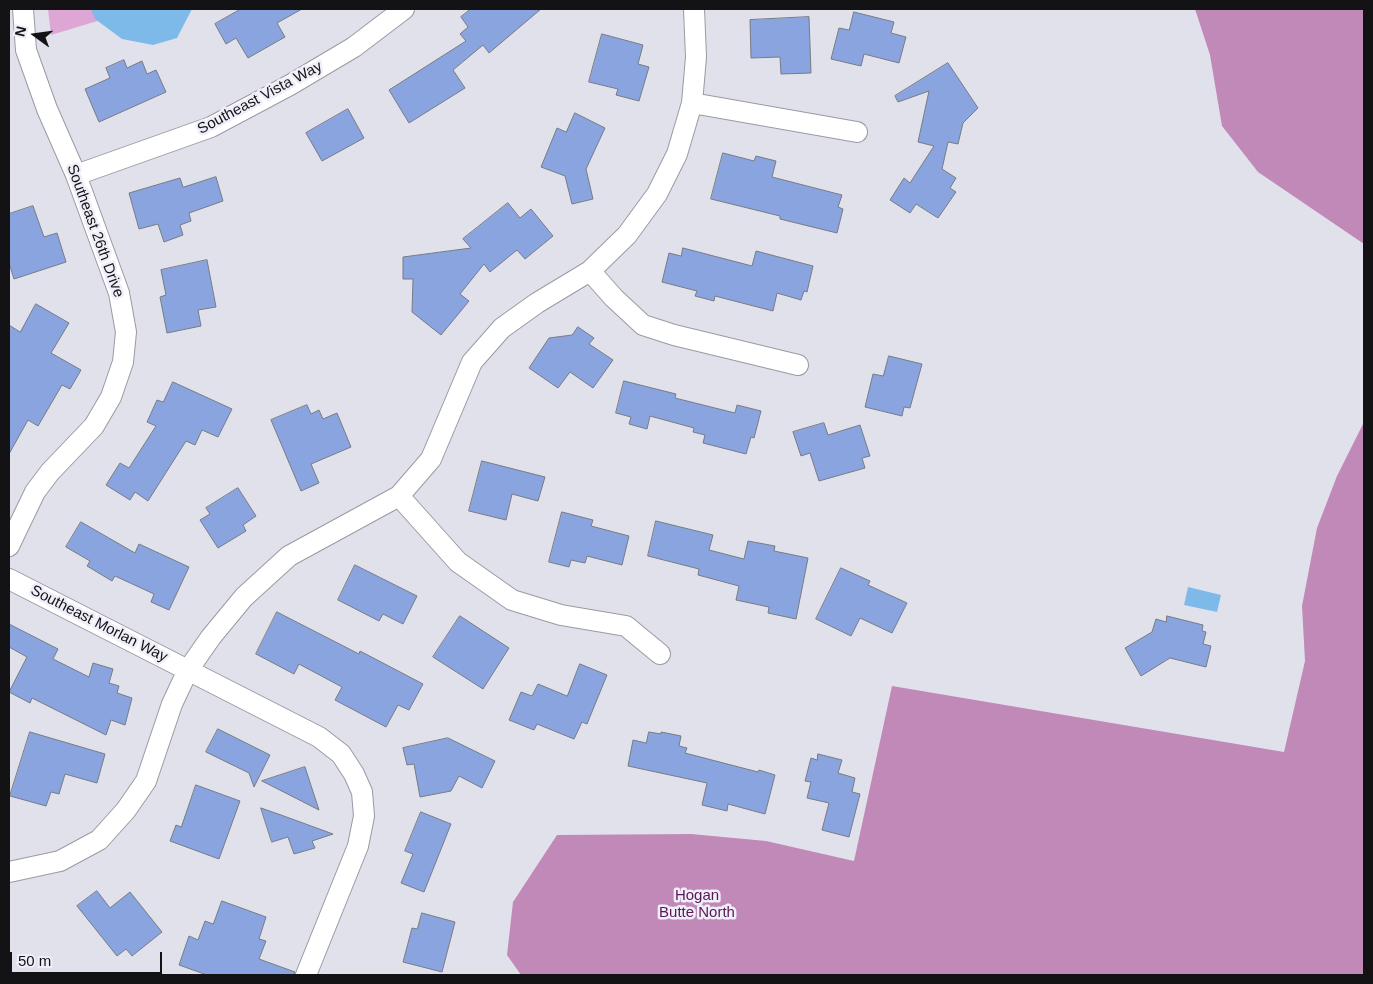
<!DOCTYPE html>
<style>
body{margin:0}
#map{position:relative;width:1373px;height:984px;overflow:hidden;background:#e1e1ec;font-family:Arial,sans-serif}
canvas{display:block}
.frame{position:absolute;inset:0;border:10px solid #131316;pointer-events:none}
.north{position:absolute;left:10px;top:10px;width:50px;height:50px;-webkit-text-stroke:4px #efeef9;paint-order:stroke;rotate:284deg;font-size:14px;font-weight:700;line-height:20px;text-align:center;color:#131316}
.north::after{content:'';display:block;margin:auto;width:18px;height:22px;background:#131316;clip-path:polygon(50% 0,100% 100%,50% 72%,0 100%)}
.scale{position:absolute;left:10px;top:952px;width:152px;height:22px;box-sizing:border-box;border:2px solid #131316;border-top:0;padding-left:6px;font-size:15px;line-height:18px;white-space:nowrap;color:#131316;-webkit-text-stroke:4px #efeef9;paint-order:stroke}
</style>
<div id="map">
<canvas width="1373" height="984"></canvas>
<div class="frame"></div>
<div class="north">N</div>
<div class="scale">50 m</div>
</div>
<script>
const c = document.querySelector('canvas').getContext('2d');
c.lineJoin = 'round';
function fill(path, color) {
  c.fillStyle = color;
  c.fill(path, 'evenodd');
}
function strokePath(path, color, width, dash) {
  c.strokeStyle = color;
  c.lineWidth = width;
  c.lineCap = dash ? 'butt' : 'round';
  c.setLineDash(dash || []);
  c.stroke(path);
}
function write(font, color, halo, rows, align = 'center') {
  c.font = font + ' Arial,sans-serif';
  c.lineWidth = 5;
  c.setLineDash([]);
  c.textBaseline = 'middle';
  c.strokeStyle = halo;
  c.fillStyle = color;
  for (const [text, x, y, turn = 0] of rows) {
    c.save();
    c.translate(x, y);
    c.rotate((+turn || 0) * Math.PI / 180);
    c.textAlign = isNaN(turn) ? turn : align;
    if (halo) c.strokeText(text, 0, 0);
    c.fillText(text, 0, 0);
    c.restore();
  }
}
fill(new Path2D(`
 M48,9H137L51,35Z`), '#dda6d5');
fill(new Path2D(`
 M1195,9H1364V244L1258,172L1222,126L1210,55Z
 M1364,422V975H521L507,955L513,902L557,835L691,834L766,841L854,861L892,686L1284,752L1305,661L1302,606L1317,528L1337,476Z`), '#c089b8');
fill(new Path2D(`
 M91,9H192L177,38L153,45L122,39L95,19Z
 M1188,587L1221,595L1217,612L1184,605Z`), '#7ebae9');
const building = new Path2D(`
 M241,9H302L277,23L285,37L248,58L236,38L226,44L215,24Z
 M471,9H541L489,53L483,45L453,70L465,88L409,123L389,90L466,41L460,34L468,27L461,17Z
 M854,12L894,22L891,33L906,37L899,63L864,54L861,66L831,59L839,28L849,30Z
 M809,17L811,73L781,74L780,57L751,58L750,20Z
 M602,34L643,45L638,64L649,67L639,101L616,95L618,89L589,82Z
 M124,60L127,68L142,61L147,74L156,70L166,92L99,122L85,89L110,78L106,68Z
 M948,63L978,108L963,123L958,144L948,142L942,169L956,178L950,188L956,192L938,218L916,204L910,213L890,200L904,178L910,183L934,146L918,142L929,91L898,102L895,96Z
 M348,109L364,138L322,161L306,133Z
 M575,113L605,128L586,169L593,199L572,204L565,176L541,167L557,128L566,132Z
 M723,153L754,161L756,156L776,161L772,177L842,195L838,207L843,209L837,233L780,219V216L711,199Z
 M216,177L223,201L189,213L191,221L180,225L183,235L164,242L158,224L139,229L129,193L180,178L183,187Z
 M508,203L520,218L531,209L553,236L525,259L517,250L490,272L484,264L460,294L469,301L441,335L412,312L413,279H403V257L471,248L463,239Z
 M33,206L44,237L57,233L66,262L14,279L9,263V214Z
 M683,248L752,266L756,251L813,266L807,292L804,291L801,300L777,293L773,311L715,296L714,301L695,296L697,291L662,282L669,253L681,256Z
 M207,260L216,307L198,310L201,326L167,333L160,297L166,295L161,270Z
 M36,304L69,323L51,353L81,370L70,389L62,385L38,426L28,420L9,454V325L20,332Z
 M578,327L594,338L589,344L613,360L593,388L570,372L558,388L529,368L549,338L572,335Z
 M889,356L922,364L910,408L904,407L902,416L865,407L873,374L883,376Z
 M624,381L676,394L675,398L735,413L737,405L761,411L754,438L751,437L746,454L703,443L705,435L693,432L694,428L650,416L647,429L629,424L631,417L616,413Z
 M173,382L232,409L218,437L202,430L195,445L186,441L148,501L135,492L130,500L106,485L120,463L129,468L156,426L147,422L157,400L163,402Z
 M307,405L311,414L319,410L323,419L337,413L351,447L311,464L319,483L301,491L271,420Z
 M824,423L828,435L860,425L870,456L862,458L865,468L819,481L810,453L801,456L793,432Z
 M482,461L545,477L538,501L512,494L506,520L469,511Z
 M238,488L256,516L243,525L246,531L218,548L200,520L210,514L206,508Z
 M562,512L593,520L591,526L629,536L622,565L587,556L585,563L571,560L569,567L549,562Z
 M656,521L713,535L709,550L744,559L748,541L775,546L774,551L808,558L796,619L768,613L769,607L736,600L739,586L698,575L699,569L648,556Z
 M81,522L135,553L139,544L189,567L169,610L151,602L154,594L115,576L112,581L87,566L90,561L66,547Z
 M355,565L417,596L403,624L383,614L379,621L338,600Z
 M841,568L870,581L868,585L907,603L892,633L860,618L851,636L816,619Z
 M277,612L359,654L360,651L423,684L409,710L398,705L386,727L335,700L342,687L299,664L294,674L256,654Z
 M460,616L509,648L483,689L433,657Z
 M1167,616L1203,625L1202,631L1206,632L1203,644L1211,646L1206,667L1170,658L1141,676L1125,648L1152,632L1156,619L1166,622Z
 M9,624L58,649L53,659L89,677L93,663L113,669L109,683L119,686L117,693L132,698L125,725L111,720L106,735L32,698L30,703L9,692L27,657L9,647Z
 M580,664L607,675L587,724L582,722L574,739L537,724L534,730L509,720L521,692L532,696L538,684L567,696Z
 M218,729L270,755L254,787L249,773L206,752Z
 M30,732L105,754L97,783L65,774L59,794L51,792L46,806L10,796Z
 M649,732L661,734V732L681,736L679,746L687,748L685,753L758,772L759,770L775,775L765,814L728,804L727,811L702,805L707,783L628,766L633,740L646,743Z
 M448,738L495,761L482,788L459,776L451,791L420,797L414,764L407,765L403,748Z
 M818,754L842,760L838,773L855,778L852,792L860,794L849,837L822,830L829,803L807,798L811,782L805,781L811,758L817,760Z
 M305,767L319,810L262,781Z
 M196,785L240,801L219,859L170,841L176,825L181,827Z
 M261,808L281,815L333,834L312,841L315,848L294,854L288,837L272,842Z
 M421,812L451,824L424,892L401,883L413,854L405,851Z
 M97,891L110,908L130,892L162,932L132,956L126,949L117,956L77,906Z
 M222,901L266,917L259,939L266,941L259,959L295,972L294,975H207L179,965L189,936L198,940L205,921L213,924Z
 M422,913L455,922L442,972L403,962L412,928L417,929Z`);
fill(building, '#89a4df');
strokePath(building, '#777b83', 1);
const street = new Path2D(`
 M692,103L857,132
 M76,175L211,127L290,85L354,47L404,9
 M590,271L614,298L643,325L674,335L798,365
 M399,496L458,562L512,600L561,615L626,626L660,654
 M9,546L35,492L50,472L94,426L111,397L123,362L126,332L119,293L76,175L47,109L26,50L23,9
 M9,579L319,737L341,754L354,774L362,792L364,816L358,846L306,975
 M9,872L60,861L99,840L126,810L146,781L172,704L188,670L211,637L244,597L289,556L399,496L431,459L472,362L502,328L537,303L590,271L627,235L657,194L677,154L692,103L696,57L694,9`);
strokePath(street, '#9a9aa4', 22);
strokePath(street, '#fff', 20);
write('15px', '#131316', '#efeef9', [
 ["Southeast Vista Way",260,98,-28],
 ["Southeast 26th Drive",95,231,70],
 ["Southeast Morlan Way",99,624,27]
]);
write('15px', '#591853', '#efeef9', [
 ["Hogan",697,896],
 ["Butte North",697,913]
]);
</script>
